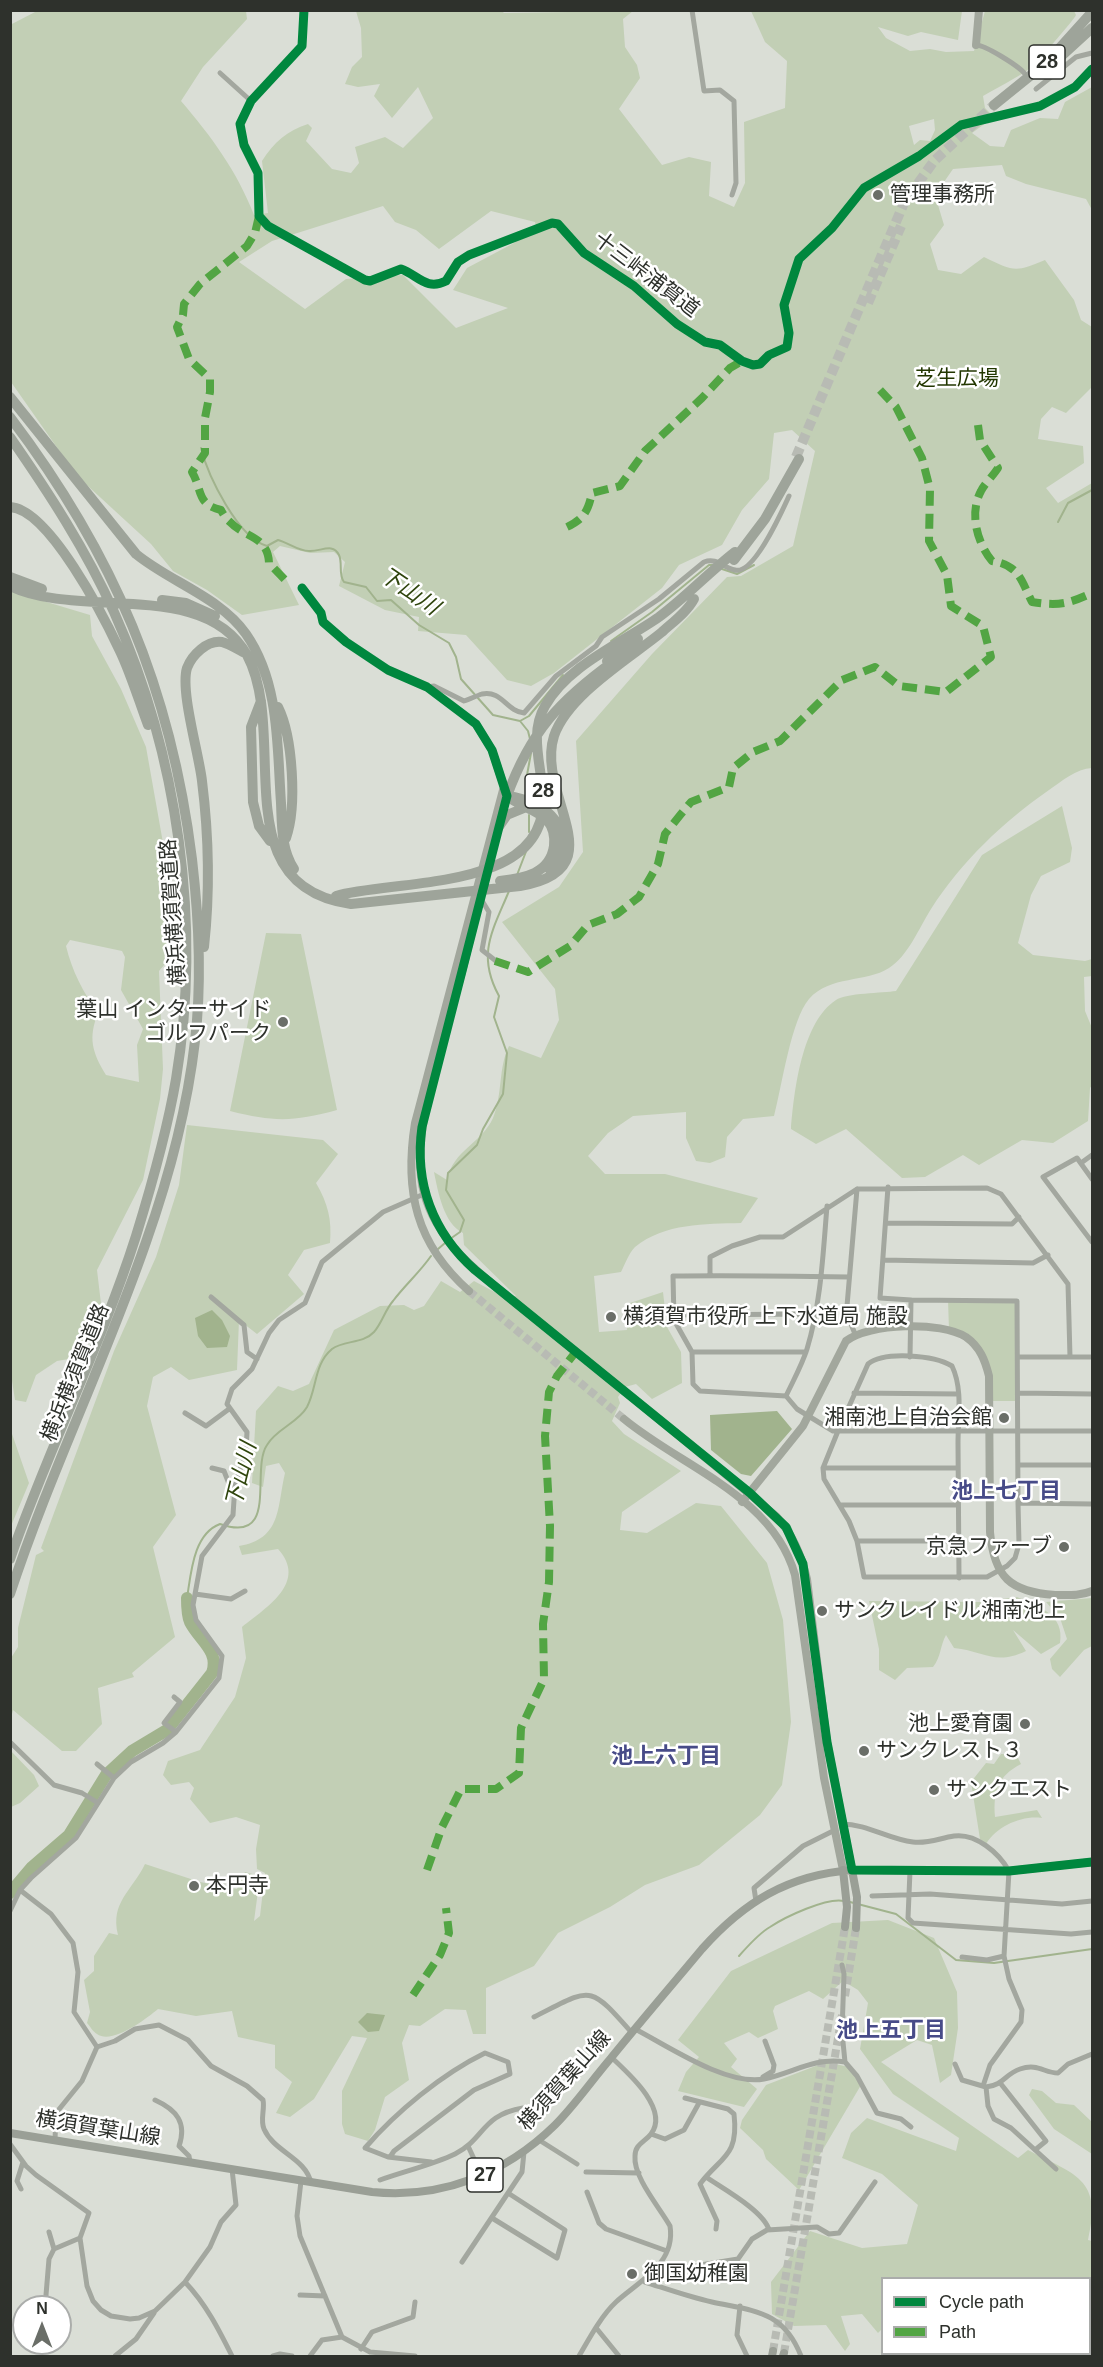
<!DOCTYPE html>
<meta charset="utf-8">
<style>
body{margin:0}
#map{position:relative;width:1103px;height:2367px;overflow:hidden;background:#daded6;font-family:Helvetica,sans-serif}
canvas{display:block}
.frame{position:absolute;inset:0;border:12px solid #2e312c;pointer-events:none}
.legend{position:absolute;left:881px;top:2277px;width:210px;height:78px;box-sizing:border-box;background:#fff;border:2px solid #abadab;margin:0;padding:8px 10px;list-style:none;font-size:18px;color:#2e312c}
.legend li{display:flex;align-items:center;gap:12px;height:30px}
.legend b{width:30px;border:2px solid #abadab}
.north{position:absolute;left:12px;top:2295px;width:60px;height:60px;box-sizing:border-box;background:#fff;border:2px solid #abadab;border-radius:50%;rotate:0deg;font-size:16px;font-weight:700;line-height:24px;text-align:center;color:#2e312c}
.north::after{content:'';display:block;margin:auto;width:21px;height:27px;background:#6a6e68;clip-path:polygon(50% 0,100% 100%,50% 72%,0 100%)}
</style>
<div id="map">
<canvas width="1103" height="2367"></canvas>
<div class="frame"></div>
<ul class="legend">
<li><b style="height:8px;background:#00873e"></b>Cycle path</li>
<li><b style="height:8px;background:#52a543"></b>Path</li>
</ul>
<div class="north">N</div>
</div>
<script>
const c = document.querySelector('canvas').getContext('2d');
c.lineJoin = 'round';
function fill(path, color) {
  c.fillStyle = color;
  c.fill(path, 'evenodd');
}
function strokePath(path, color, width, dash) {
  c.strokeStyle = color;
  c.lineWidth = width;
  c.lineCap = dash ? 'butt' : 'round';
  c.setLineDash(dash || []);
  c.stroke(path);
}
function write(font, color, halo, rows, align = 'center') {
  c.font = font + ' Helvetica,"Noto Sans JP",sans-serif';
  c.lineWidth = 5;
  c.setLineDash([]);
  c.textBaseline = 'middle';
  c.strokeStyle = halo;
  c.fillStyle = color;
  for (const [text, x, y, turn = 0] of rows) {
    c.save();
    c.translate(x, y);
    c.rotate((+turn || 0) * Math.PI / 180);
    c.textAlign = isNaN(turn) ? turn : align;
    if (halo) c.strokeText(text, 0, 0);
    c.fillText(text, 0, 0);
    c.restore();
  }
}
fill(new Path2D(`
 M501,10L504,13L633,11L623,19L625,47L637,65L640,78L619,109L662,165L689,157L711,162L709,196L734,207L745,183L744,122L785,108L787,61L765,42L751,11H962L958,40L921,32L908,36L878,27L886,38L910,51L930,49L946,52L974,51L985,11H1074L1076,15C1074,20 1033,67 1029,69C1015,79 998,87 983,96L985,108L994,117L972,133L990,146L1004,147L1011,130L1040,118L1058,119L1065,102L1092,87V210L1086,199L1026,184L1006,176L1002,165L953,169L935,195L944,225L930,244L938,270L961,274L984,257C1013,271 1015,273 1045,260L1074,300L1081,320L1092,327V387L1066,413L1052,407L1041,419L1038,439L1083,446L1084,463L1046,488L1058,503L1092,483V768C1076,769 1062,781 1049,790C1002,823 962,861 931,909C919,928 908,956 889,968C866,983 830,975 809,999C791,1020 782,1086 774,1116L743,1119L727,1137L725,1157L710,1163L696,1161L686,1138V1112L633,1116L608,1133L588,1156L605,1174H665L758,1198L741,1223C705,1224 665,1223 635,1247C629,1253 625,1264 621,1272L594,1276L599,1332L627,1330V1304L663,1292L667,1327L681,1352L682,1383L652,1399L636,1384L625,1387L618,1397L620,1403L612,1421L624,1434L681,1471L622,1512L620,1530L647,1533L696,1503L721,1506L767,1563L783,1620L791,1722L782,1785L760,1815L699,1865L645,1885L610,1907L558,1933L534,1966L486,1988V2034H473L466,2010L445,2009L420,2026L409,2025L402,2043L409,2080L385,2097L375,2130L368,2141L345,2134L342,2124V2091L367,2038L352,2036L314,2099L290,2117L276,2113L292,2082L275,2068V2045L238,2037L232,2011L196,2016L158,2009C146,2019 112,2045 97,2034C93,2032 90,2026 87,2023L90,2012L84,1980L94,1971V1956L109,1933L118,1935C110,1902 132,1891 145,1864L200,1882L237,1889L245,1872L260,1876L254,1921L260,1916L265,1873L257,1869L256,1849L260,1825L236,1817L210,1823L190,1799L194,1788L189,1782L171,1785L163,1775L168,1761L200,1750L235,1697L246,1658L242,1627C267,1607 308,1582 278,1549L242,1555L239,1546C282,1539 277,1507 285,1473L279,1463L266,1466L263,1487L252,1483L256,1411L278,1386L293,1391L309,1384L334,1330L380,1306L404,1305L414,1310L424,1306L441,1281L460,1292L474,1281L506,1298L516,1296L464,1245L463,1233C444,1224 438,1192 434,1172L447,1180C453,1150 482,1143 493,1118C503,1094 498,1068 509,1046L541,1058L559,1020L555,989L502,922L559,887L583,852L576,741L652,654L727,577L741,576L793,546L815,451L792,430L774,433L769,479L742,510L722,545L679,565L662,588L554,673L531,686L507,680L466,635L418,631L419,617L385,610L339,586L345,562L334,552L310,553L280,546L273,552L299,605L242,615L207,590L173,571L151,544L77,476L11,382L10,25L37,11H246L247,19L203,67L181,101C211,136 237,171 254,215L268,213L262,161C274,142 287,131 308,124L312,128L306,141L332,169L351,173L359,163L355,147L385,137L403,148L433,118L418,87L392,118L374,96L380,84L358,87L345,84L352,67L362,57L361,28L356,11ZM934,119L935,130L930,141L920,140L914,145L909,126ZM383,206L395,222L416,230L439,249L491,211L535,222L536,226L514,243L467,268L453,290L508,308L456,328L403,275L346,279L305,309L239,262L272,241Z
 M10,591L90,615L92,636L121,689L146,747L171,888L165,964L159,971L163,1069L160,1099L143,1180L97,1270L101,1304L81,1357L57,1361L36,1375L26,1402L15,1400L10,1368ZM70,940L122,951L125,957L121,990L143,1029L137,1045L139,1082L106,1075C92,1052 88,1038 98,1013C83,992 72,971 66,946Z
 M1062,806L1072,848L1070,862L1041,876L1031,895L1018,943L1033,955L1085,961L1092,959V976L1084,977L1085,1011L1092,1028V1085L1090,1088L1088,1121L1053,1143L1022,1140L979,1165L963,1155L925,1177L902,1178L846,1129L816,1144L791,1129C794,1091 802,1022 836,1000C846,993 883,993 896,991L982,855Z
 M266,933L301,934L337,1110C293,1122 274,1122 230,1111Z
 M187,1125L323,1140L338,1154L316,1183C328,1204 332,1219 330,1243L304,1250L288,1275L304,1294L257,1334L239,1320L237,1370L189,1380L171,1367L153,1377L147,1406L176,1515L153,1547L175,1637L132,1673L134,1677L98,1688L102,1724L76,1751H62L13,1710L11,1718V1658L18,1647V1628L36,1555L44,1551L41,1548L114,1351L156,1257L179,1185Z
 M948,1300L1017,1301L1018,1401H989V1376L977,1347L949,1330Z
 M11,1431L29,1483L11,1526Z
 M1017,1597C1039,1606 1065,1615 1060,1643L1041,1654L1013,1630L1026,1651C995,1666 984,1651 954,1648L946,1635C940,1646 941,1657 933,1667L907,1668L895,1680L879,1670V1649L869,1601L981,1602Z
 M1092,1598V1646L1084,1650L1060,1677L1052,1669L1050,1659L1067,1639L1060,1618L1046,1602Z
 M10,1750L34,1775L39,1786L20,1803L11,1807Z
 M1001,1754H1016L1021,1764C998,1776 993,1791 995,1817L1037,1810L1042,1818C1022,1815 997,1826 986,1844L980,1839L971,1782L986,1763L994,1764Z
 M888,1920L934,1938L957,1992L958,2028L951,2075L940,2083L932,2045L917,2040L881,2062L1018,2158L1028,2150C1075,2175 1103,2178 1088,2240L1092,2241V2321L1090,2322V2278H882V2329L878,2333L862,2314L841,2316L850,2344L845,2351L826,2325L794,2326L772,2314L771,2282L810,2231L862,2248L907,2244L918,2205L882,2174L842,2158L851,2133L867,2118L956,2151L959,2138L893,2094L860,2049L868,2003L858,1990L843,1981L823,1999L809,1991L775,2006L773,2011L778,2029L758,2038L749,2032L724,2043L737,2059L731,2067L757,2089L744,2107L678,2091L686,2072L699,2057L678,2040L731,1971L832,1923Z
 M826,2062L849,2067L861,2085L799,2190L766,2159L763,2150L740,2128L742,2120L766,2085Z
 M1032,2089L1042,2091L1056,2103L1074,2105L1092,2122V2154L1054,2129L1029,2095Z`), '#c2cfb5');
fill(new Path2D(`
 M212,1310L222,1320L230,1336L227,1347L207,1348L198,1336L195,1318Z
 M777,1411L792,1429L751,1476L741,1474L711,1450L710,1415Z
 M367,2013L385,2015L379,2031L368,2032L358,2022Z`), '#a1b38d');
strokePath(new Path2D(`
 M201,448C208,476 238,538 267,546L278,540C289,543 298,551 309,551C320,552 333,542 339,555C343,564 338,574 344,582L366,587L377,601L391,600L419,625L449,643L456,657L461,679L493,715L520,721L528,731L530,739
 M1058,522L1068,503L1092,490
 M722,569L737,574L754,565
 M611,641L652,612L709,565H715
 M520,721L529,716L563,675
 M528,795L527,775L531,753
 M529,815V832
 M517,875L527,849
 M450,1239L460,1232L464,1220L446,1190L448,1173L477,1145L483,1129L503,1094L507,1053L494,1017L499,996C476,954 493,930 509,891
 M438,1249L445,1243
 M187,1598C191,1574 193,1534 220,1524C280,1545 250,1470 267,1445C276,1429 298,1423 307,1407C317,1388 314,1364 332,1349C344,1340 363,1344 374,1332C382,1323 385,1310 393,1301C405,1285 420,1272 431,1256
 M850,1902L896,1914L956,1960L994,1963L1092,1949
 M739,1956C748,1946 758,1934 770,1927C785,1917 827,1897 844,1901`), '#a1b38d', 2);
strokePath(new Path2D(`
 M10,1893L32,1867L69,1835L106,1775L132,1751L167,1730L212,1673C220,1651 199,1640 190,1622C187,1615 187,1606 187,1598`), '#a1b38d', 12);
strokePath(new Path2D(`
 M469,1291L624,1419
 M512,1300L623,1390`), '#b8bbb4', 8, [8, 4]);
strokePath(new Path2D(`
 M845,1996L856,1928
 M773,2351L845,1927
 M784,2353L842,2015`), '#b8bbb4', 8, [8, 4]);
strokePath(new Path2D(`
 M868,303L901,226
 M796,457L904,203L934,161L994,105`), '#b8bbb4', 10, [10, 5]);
strokePath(new Path2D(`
 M304,10L302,46L251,101L240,124L244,145L258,173L259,216L268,226L365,280L370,281L401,269C418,275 426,291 446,281L458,262L469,255L552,223L558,224L584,253L634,286L677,324L705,342L720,345L742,361L753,365L760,364L769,355L787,347L789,333L784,305L799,259L832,228L864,188L919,156L961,125L1040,106L1075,87L1092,69
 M692,10L704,91L720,90L734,101L736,183L732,195
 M976,45C985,45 1019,66 1025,74
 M220,73L251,101
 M1036,89L1076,57L1092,53
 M302,588L321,613L323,622L346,642L388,670L427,687L476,724
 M427,687L434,686L464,701C470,699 476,696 482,694C502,690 506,711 524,713L556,676L596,646L602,637L659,599L704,562C717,557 723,568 735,570C754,575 782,511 789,496
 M481,899L489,912L482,950L496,961
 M1081,1163L1092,1155
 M1092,1179L1077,1158L1043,1177L1092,1242
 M888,1187L880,1298L911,1300
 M827,1206C823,1254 821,1303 807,1349C802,1365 793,1381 786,1396L700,1391L693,1384L692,1352L674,1320L673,1276C732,1275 791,1276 849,1277
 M886,1223L1012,1224L1019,1217
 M883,1260L1033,1263L1048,1255
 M710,1275V1257L732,1246L760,1237H783L857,1189
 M211,1297L244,1325L247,1352L257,1359
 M674,1315L816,1314
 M855,1334L847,1314V1306L857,1189L987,1188L1001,1194L1068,1284L1070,1357H1092
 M692,1352H806
 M910,1357L911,1300L1017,1301L1018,1503L1092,1504
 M1018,1357H1070
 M854,1393L958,1394
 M1018,1393L1092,1394
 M786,1396L797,1409L833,1431H838L823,1468L824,1479L849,1521L857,1541L864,1577H987L1007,1566L1015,1558L1019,1544L1018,1503
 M185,1413L206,1426L229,1409
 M1018,1465H1092
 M212,1468L224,1471L233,1494
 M823,1468H958
 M840,1505H958
 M857,1541H959
 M959,1578C959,1533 958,1488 958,1443C958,1418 963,1389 952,1366C934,1355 884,1351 868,1364L838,1431C923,1431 1008,1431 1092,1431
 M195,1594L231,1599L245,1591
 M174,1697L180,1702L164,1723L176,1732
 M10,1742L54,1785L82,1793L98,1803
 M97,1764L114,1778
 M842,1824C867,1824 888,1839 913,1842C928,1844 940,1838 954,1836C976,1833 999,1853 1009,1871L1004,1956L1009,1979L1022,2010L1021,2022L990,2065L983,2086
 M910,1871L908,1918L913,1923L1071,1934L1092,1932
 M20,1890L51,1914L73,1943L78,1972L74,2012L97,2047L82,2081L56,2113L55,2140
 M872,1896L930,1894L1062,1904L1092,1901
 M756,1901L754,1888L803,1846L835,1830
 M10,1911L20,1890L31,1878L76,1838L114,1778L131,1762L163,1743L176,1732L219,1678L222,1656L196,1620L193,1605L202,1556L233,1515L235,1485L246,1451L247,1432L227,1404L232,1389L252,1369L269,1333L279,1320L305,1303L322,1262L383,1212L424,1194
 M962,1957L987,1960L1004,1956
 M842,1965L844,1974L842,2032L845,2062
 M534,2017C592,1988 588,1983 632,2033
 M635,2029C668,2046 726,2086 764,2079C793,2073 814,2057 845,2062L857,2076L877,2113L901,2119L911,2127
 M97,2047L115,2041L135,2029L159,2025L188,2040L211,2066L247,2086L263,2100C265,2109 260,2120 264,2129C274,2152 306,2158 311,2183
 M955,2064L962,2080L986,2087L988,2106L994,2119L1011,2128L1056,2169
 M763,2077L773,2071L774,2065L765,2041
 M1001,2084L1046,2141L1035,2150
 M986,2087C1004,2085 1005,2074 1020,2069C1038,2063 1044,2073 1058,2073L1068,2064L1092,2054
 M685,2098L728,2109L734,2114C739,2157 721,2156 700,2184L717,2221L716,2229
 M155,2100C177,2110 187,2123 179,2146L189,2156L190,2162
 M651,2134L665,2139L684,2130L699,2103
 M539,2140L577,2164
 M10,2144L26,2166L36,2175L89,2213L80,2238L87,2286L93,2301L101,2310L111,2316L130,2319L139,2318L155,2311L185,2282L210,2247L221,2222L236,2205L232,2169
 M468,2146L482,2176
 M390,2157L394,2151L474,2090L510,2074L508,2062L485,2053C442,2074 396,2112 365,2148L388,2157L431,2162
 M586,2172L639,2173
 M706,2177C722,2188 764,2211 769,2230
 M380,2180C405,2171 432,2165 455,2154C485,2139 481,2115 523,2108
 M301,2181L297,2216L300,2236L342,2337L370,2352L415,2356
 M21,2189L17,2181L23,2162
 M587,2192L599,2223L606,2229L667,2251
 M492,2218L557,2258L565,2230L508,2193
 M54,2249L80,2238
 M462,2262L522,2172L524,2152
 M649,2279L663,2271L738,2259L752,2239L767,2230L817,2227L829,2234L839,2233L875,2182
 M185,2282C206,2304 219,2330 232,2356
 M645,2282C667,2289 689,2297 712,2302C753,2311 783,2310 801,2356
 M300,2295L325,2296
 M740,2306L737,2335L747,2356
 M45,2307L49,2259L54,2249L49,2232
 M1090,2328L1092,2327
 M597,2329L619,2356
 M361,2349L372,2332L413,2317L415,2302
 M115,2356L136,2339L154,2313
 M273,2356L280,2354L292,2356
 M310,2356L322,2340L342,2337
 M579,2356C589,2339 601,2316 616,2302C639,2281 676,2264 670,2226C660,2208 633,2177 635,2156C635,2144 645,2142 651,2134C670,2109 627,2072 611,2057`), '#a3a79f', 5);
strokePath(new Path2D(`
 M976,45L979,10
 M476,724L492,750L507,796C490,854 477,913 462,972C446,1032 408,1135 424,1193C437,1241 475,1270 512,1300
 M469,1291C416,1244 404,1191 415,1123L503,790
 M623,1390L776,1516C793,1535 801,1554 807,1579L827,1742L852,1870L1009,1871L1092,1862
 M624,1419C682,1467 773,1496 795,1575L824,1778L843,1870
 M742,1502L803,1426L846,1341C869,1323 941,1321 966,1337C980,1347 985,1360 989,1376L990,1532C994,1577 1010,1592 1055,1595C1068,1595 1080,1596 1092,1591`), '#a2a79d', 8);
strokePath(new Path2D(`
 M843,1870L847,1907L845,1927
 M10,2133L372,2192C442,2199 505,2174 555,2125C575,2105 592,2080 611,2058C641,2021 672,1985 702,1949C744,1902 788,1875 852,1870L857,1897L856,1928
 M772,2356L773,2351
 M783,2356L784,2353`), '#9a9f96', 8);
strokePath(new Path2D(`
 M1057,60L1092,28
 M994,105L1046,63L1092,12
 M10,397L136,554C170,582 220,597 246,634C280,683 277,747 281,803C282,825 281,849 294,869
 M10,417C114,554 171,689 192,859C199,919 202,981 195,1041C187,1110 169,1177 146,1242C105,1361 49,1475 10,1594
 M10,437C49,493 86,550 114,612C178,755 202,924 176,1079C167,1132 152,1184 136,1236C101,1346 48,1449 10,1559
 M10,507C49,509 104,617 120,651C131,674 139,701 148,725
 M734,560L765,519L799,459
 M10,577L42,589
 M10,586C80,620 204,578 247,655C290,735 222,886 351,904L520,886C619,869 535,796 554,736C568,695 629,659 662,632C673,622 687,612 694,599
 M162,600L186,603L215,616
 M607,661L638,639
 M261,701L251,727L253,802L259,826L270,841
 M278,707C293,737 297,807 286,838
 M507,796C530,732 560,700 614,661
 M507,796C548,801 580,831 550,870
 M498,828L507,815L524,808
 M500,881C524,878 550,874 554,846C555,837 553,827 547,820C536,809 519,806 507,796
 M336,896C396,879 545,892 543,800C543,769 528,735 545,706C568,665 622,643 659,617C686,597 708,573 735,552
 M204,947C210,892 209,837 202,781C199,754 180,691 187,668C192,655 207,640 222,642C229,644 237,649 243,652`), '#9ea49a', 10);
strokePath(new Path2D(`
 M259,216L255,233L247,246L200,284L184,304L183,315L177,327L189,359L210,379V392L205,418V453L192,472C203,491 196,504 221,510C223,514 226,519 230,522C245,538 268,536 269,563L289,584
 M978,425L980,440L998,468C993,476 985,483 981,491C969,513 977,543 992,561C1019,565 1021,580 1032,602C1059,606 1068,604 1092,593
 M567,527C584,519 588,511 592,493L620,486L645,451L702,398L730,368L742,361
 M495,961L528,972L570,946L588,925L617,914L639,897L658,864L665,834L681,814L691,802L729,787L733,768L753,752L780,741L842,680L875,667L899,686L946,692L991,657L983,626L951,606L947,575L929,541L930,489L922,458L896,407L880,390
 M427,1870L442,1827L461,1789H496L519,1773L521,1728L544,1679L543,1624L549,1582L550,1526L545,1436L549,1392L557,1376L578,1349
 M413,1995L440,1955L449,1933L446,1908`), '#52a543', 8, [15, 8]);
strokePath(new Path2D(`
 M304,10L302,46L251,101L240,124L244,145L258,173L259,216L268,226L365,280L370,281L401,269C418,275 426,291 446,281L458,262L469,255L552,223L558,224L584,253L634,286L677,324L705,342L720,345L742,361L753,365L760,364L769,355L787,347L789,333L784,305L799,259L832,228L864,188L919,156L961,125L1040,106L1075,87L1092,69
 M302,588L321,613L323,622L346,642L388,670L427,687L476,724L492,750L507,796L422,1127C414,1183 433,1233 475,1270L750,1493L786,1527L803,1564L827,1742L852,1870L1009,1871L1092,1862`), '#00873e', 9);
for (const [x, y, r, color] of [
 [878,195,6,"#6a6e68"],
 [283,1022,6,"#6a6e68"],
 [611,1317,6,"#6a6e68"],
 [1004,1418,6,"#6a6e68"],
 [1064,1547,6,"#6a6e68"],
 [822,1611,6,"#6a6e68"],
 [1025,1724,6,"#6a6e68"],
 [864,1751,6,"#6a6e68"],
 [934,1790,6,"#6a6e68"],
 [194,1886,6,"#6a6e68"],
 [632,2274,6,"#6a6e68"]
]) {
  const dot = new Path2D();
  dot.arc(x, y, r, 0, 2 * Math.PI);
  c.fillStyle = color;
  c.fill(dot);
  strokePath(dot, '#fff', 2);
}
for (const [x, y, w] of [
 [1047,62,36],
 [543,791,36],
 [485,2175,36]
]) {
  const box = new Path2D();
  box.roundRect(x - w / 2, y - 17, w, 34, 4.5);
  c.fillStyle = '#fff';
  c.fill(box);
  strokePath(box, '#2e312c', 1.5);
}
write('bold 20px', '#2e312c', null, [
 ["28",1047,62],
 ["28",543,791],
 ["27",485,2175]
]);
write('21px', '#2e312c', '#fff', [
 ["管理事務所",890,195],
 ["葉山 インターサイド",271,1010,"right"],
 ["ゴルフパーク",271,1034,"right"],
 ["横須賀市役所 上下水道局 施設",623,1317],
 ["湘南池上自治会館",992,1418,"right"],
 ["京急ファーブ",1052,1547,"right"],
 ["サンクレイドル湘南池上",834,1611],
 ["池上愛育園",1013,1724,"right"],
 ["サンクレスト３",876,1751],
 ["サンクエスト",946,1790],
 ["本円寺",206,1886],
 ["御国幼稚園",644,2274]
], 'left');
write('21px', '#2e312c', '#fff', [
 ["十三峠浦賀道",646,275,37],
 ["横浜横須賀道路",174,912,-94],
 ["横浜横須賀道路",76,1373,-68],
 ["横須賀葉山線",565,2081,-48],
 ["横須賀葉山線",98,2129,9]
]);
write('21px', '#223700', '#fff', [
 ["芝生広場",957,379]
]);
write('italic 22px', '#2f450d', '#fff', [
 ["下山川",409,592,34],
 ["下山川",242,1475,-76]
]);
write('bold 22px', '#474b88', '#fff', [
 ["池上七丁目",1006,1492],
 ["池上六丁目",666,1757],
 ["池上五丁目",891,2031]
]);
</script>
